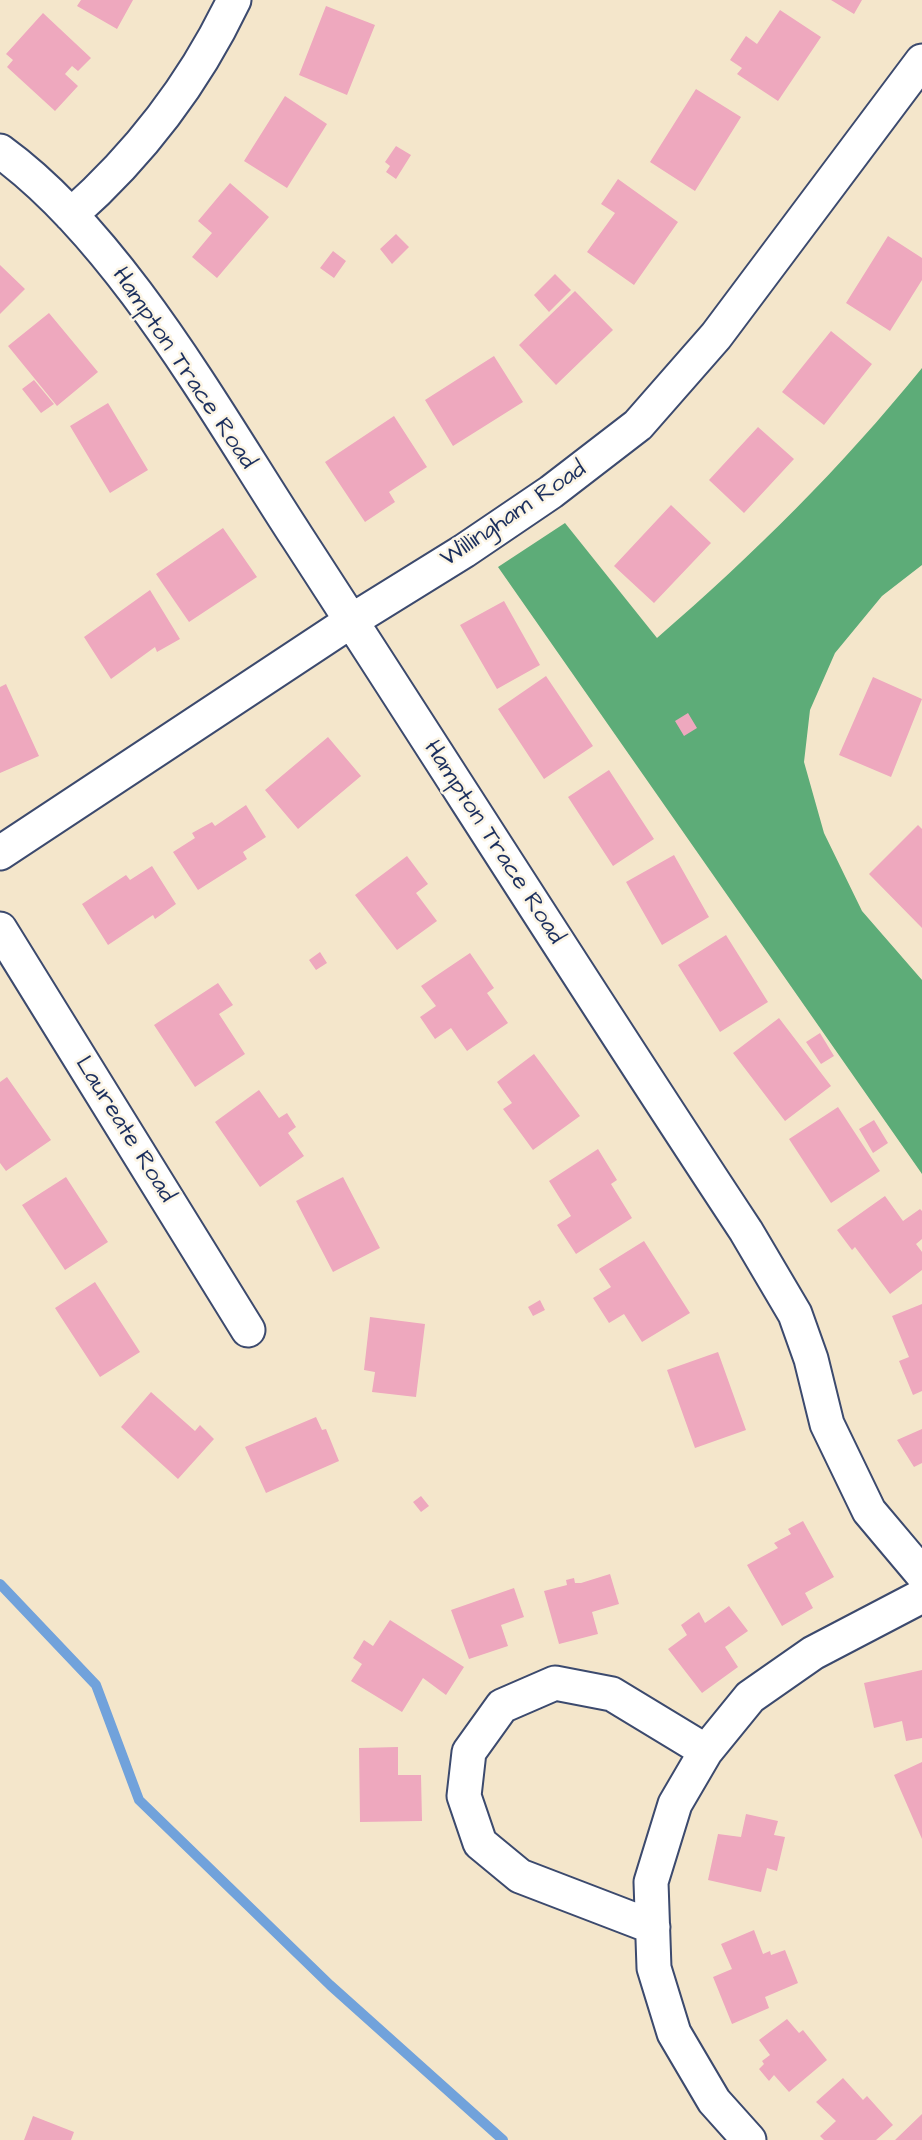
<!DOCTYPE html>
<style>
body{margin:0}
canvas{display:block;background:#f4e6cb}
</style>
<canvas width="922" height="2140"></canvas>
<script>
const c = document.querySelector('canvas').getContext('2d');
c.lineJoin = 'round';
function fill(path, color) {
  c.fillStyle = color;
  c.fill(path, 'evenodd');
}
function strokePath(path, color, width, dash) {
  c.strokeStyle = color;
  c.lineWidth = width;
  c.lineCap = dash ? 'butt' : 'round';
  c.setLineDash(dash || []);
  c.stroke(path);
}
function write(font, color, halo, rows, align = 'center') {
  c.font = font + ' "Architects Daughter",sans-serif';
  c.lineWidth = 5;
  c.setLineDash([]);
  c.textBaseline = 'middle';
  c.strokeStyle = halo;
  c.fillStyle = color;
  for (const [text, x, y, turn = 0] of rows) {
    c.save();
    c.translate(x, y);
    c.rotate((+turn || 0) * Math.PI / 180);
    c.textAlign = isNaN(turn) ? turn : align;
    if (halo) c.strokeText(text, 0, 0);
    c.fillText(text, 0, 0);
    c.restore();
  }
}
fill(new Path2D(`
 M922,368V565L882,596L835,653L810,710L804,762L824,833L862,911L922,980V1174L498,567L565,523L657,638C755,553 840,469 922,368Z`), '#5dac78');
strokePath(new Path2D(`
 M0,1584L96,1685L139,1800L330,1985L503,2140`), '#71a2db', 10);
fill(new Path2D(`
 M81,0H133L117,29L77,6Z
 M831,0H862L854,14Z
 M326,6L375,25L347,95L299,75Z
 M780,10L821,37L778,101L737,74L742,68L730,60L746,36L757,44Z
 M43,13L91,58L78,71L72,66L65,74L78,86L55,111L7,67L13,60L6,54Z
 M696,89L741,117L695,191L650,162Z
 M285,96L327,124L287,188L244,161Z
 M396,146L411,155L396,179L386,172L390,166L385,162Z
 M618,179L678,222L634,285L587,252L615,213L601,204Z
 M230,183L269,217L217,278L192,257L212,233L198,221Z
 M396,234L409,247L392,264L380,249Z
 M888,236L922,258V280L890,331L846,303Z
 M333,251L346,261L334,278L320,268Z
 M0,265L25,289L0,314Z
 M555,274L571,290L549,312L534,295Z
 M575,291L613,330L556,385L519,345Z
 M49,313L98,372L57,406L8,346Z
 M831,331L872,364L824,425L782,392Z
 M494,356L523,402L453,446L425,400Z
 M34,380L54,404L41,413L22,389Z
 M108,403L148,470L110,493L70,426Z
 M394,416L427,467L389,492L395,502L365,522L325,462Z
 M758,427L794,459L744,513L709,480Z
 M671,505L711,543L654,603L614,566Z
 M223,528L257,577L189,622L156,574Z
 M150,590L180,639L157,652L155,647L111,679L84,637Z
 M504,601L540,665L497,689L460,625Z
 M546,676L593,746L544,779L498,709Z
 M873,677L922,699L891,777L839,755Z
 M6,684L39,756L0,773V687Z
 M688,713L697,728L684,736L675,721Z
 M328,737L361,776L298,829L265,790Z
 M609,770L654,839L613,866L568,797Z
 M246,805L266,837L243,852L247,859L198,890L173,852L195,838L192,833L212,822L215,826Z
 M918,825L922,829V928L869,874Z
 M674,855L709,917L662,945L626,882Z
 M407,856L428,884L416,893L437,921L397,950L355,895Z
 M152,866L176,904L155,919L153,915L108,945L82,904L126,875L130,880Z
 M726,935L768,1002L720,1032L678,965Z
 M320,952L327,963L316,970L309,960Z
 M470,953L494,988L487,993L508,1023L467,1051L451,1028L435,1039L420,1017L436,1006L421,986Z
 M218,983L233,1005L219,1014L245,1054L195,1087L154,1025Z
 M779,1018L831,1086L785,1121L733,1053Z
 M820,1033L834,1056L821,1064L806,1042Z
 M534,1054L580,1116L533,1150L503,1109L512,1103L497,1082Z
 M7,1077L51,1140L6,1171L0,1163V1082Z
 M259,1090L279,1118L287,1113L296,1127L288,1133L304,1156L260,1187L215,1122Z
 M838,1107L880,1171L831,1203L789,1139Z
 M874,1120L888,1143L873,1153L859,1129Z
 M598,1149L617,1180L611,1184L632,1218L576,1254L557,1225L571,1216L549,1181Z
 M66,1177L108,1242L65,1270L22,1205Z
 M343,1177L380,1248L333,1272L296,1201Z
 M885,1196L903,1221L920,1209L922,1211V1239L916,1244L922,1252V1270L890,1294L855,1247L852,1250L837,1230Z
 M644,1241L690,1313L642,1342L624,1314L609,1323L593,1298L611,1287L599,1269Z
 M95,1282L140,1352L100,1377L55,1308Z
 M540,1300L545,1310L533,1316L528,1307Z
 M922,1304V1391L913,1395L899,1361L909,1357L892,1316Z
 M370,1317L425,1324L416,1397L372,1392L375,1372L364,1370Z
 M718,1352L746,1430L695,1448L667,1370Z
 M151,1392L195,1431L200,1425L214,1439L178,1479L121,1427Z
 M316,1417L322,1430L326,1429L339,1461L266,1493L245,1447Z
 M922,1429V1463L914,1467L897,1440Z
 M421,1496L429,1506L421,1512L413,1502Z
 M803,1521L834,1577L805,1593L813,1608L782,1626L747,1565L778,1548L774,1543L791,1534L788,1529Z
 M610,1574L619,1604L592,1612L598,1634L559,1644L544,1591L567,1585L566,1580L574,1578L575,1583H581Z
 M514,1588L524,1617L501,1625L508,1646L469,1659L451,1610Z
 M729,1606L748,1631L725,1647L738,1667L702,1693L668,1649L687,1635L681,1625L699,1612L705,1623Z
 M390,1620L464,1667L446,1695L423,1678L402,1712L351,1681L362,1664L353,1658L364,1640L373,1646Z
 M922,1670V1738L906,1741L902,1721L874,1728L864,1683Z
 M398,1747V1775H421L422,1821L360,1822L359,1748Z
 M922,1762V1839L894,1775Z
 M746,1814L778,1821L774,1835L785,1837L777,1871L767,1868L761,1892L708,1880L718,1834L741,1837Z
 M754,1930L763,1954L770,1951L771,1955L785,1950L798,1983L765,1997L769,2008L732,2024L713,1977L732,1969L721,1944Z
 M787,2019L799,2033L803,2030L827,2060L789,2092L774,2075L769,2081L759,2069L764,2064L762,2061L770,2055L759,2040Z
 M843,2078L863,2100L867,2096L893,2125L876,2140H824L820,2136L836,2121L816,2102Z
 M922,2114V2140H895Z
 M33,2116L74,2132L71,2140H24Z`), '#eea8be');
const minor = new Path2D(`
 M0,151C120,238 216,413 297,537C447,768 594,1001 746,1231L795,1314L811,1359L827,1424L869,1511L922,1574
 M71,215C140,154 194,84 234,0
 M0,853L351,621L464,551L551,492L638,425L716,336L922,61
 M0,929L248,1330
 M653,1927L520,1876L480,1843L464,1796L469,1752L502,1706L555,1683L612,1694L706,1751
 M749,2140L714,2101L674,2033L654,1968L651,1882L675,1804L706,1751L750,1697L813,1653L922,1596`);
strokePath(minor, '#3c4a6e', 37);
strokePath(minor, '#fff', 33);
write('24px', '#1b2f5e', '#fcf5e5', [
 ["Hampton Trace Road",183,369,56],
 ["Willingham Road",514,515,-34],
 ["Hampton Trace Road",493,843,57],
 ["Laureate Road",124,1130,58]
]);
</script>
